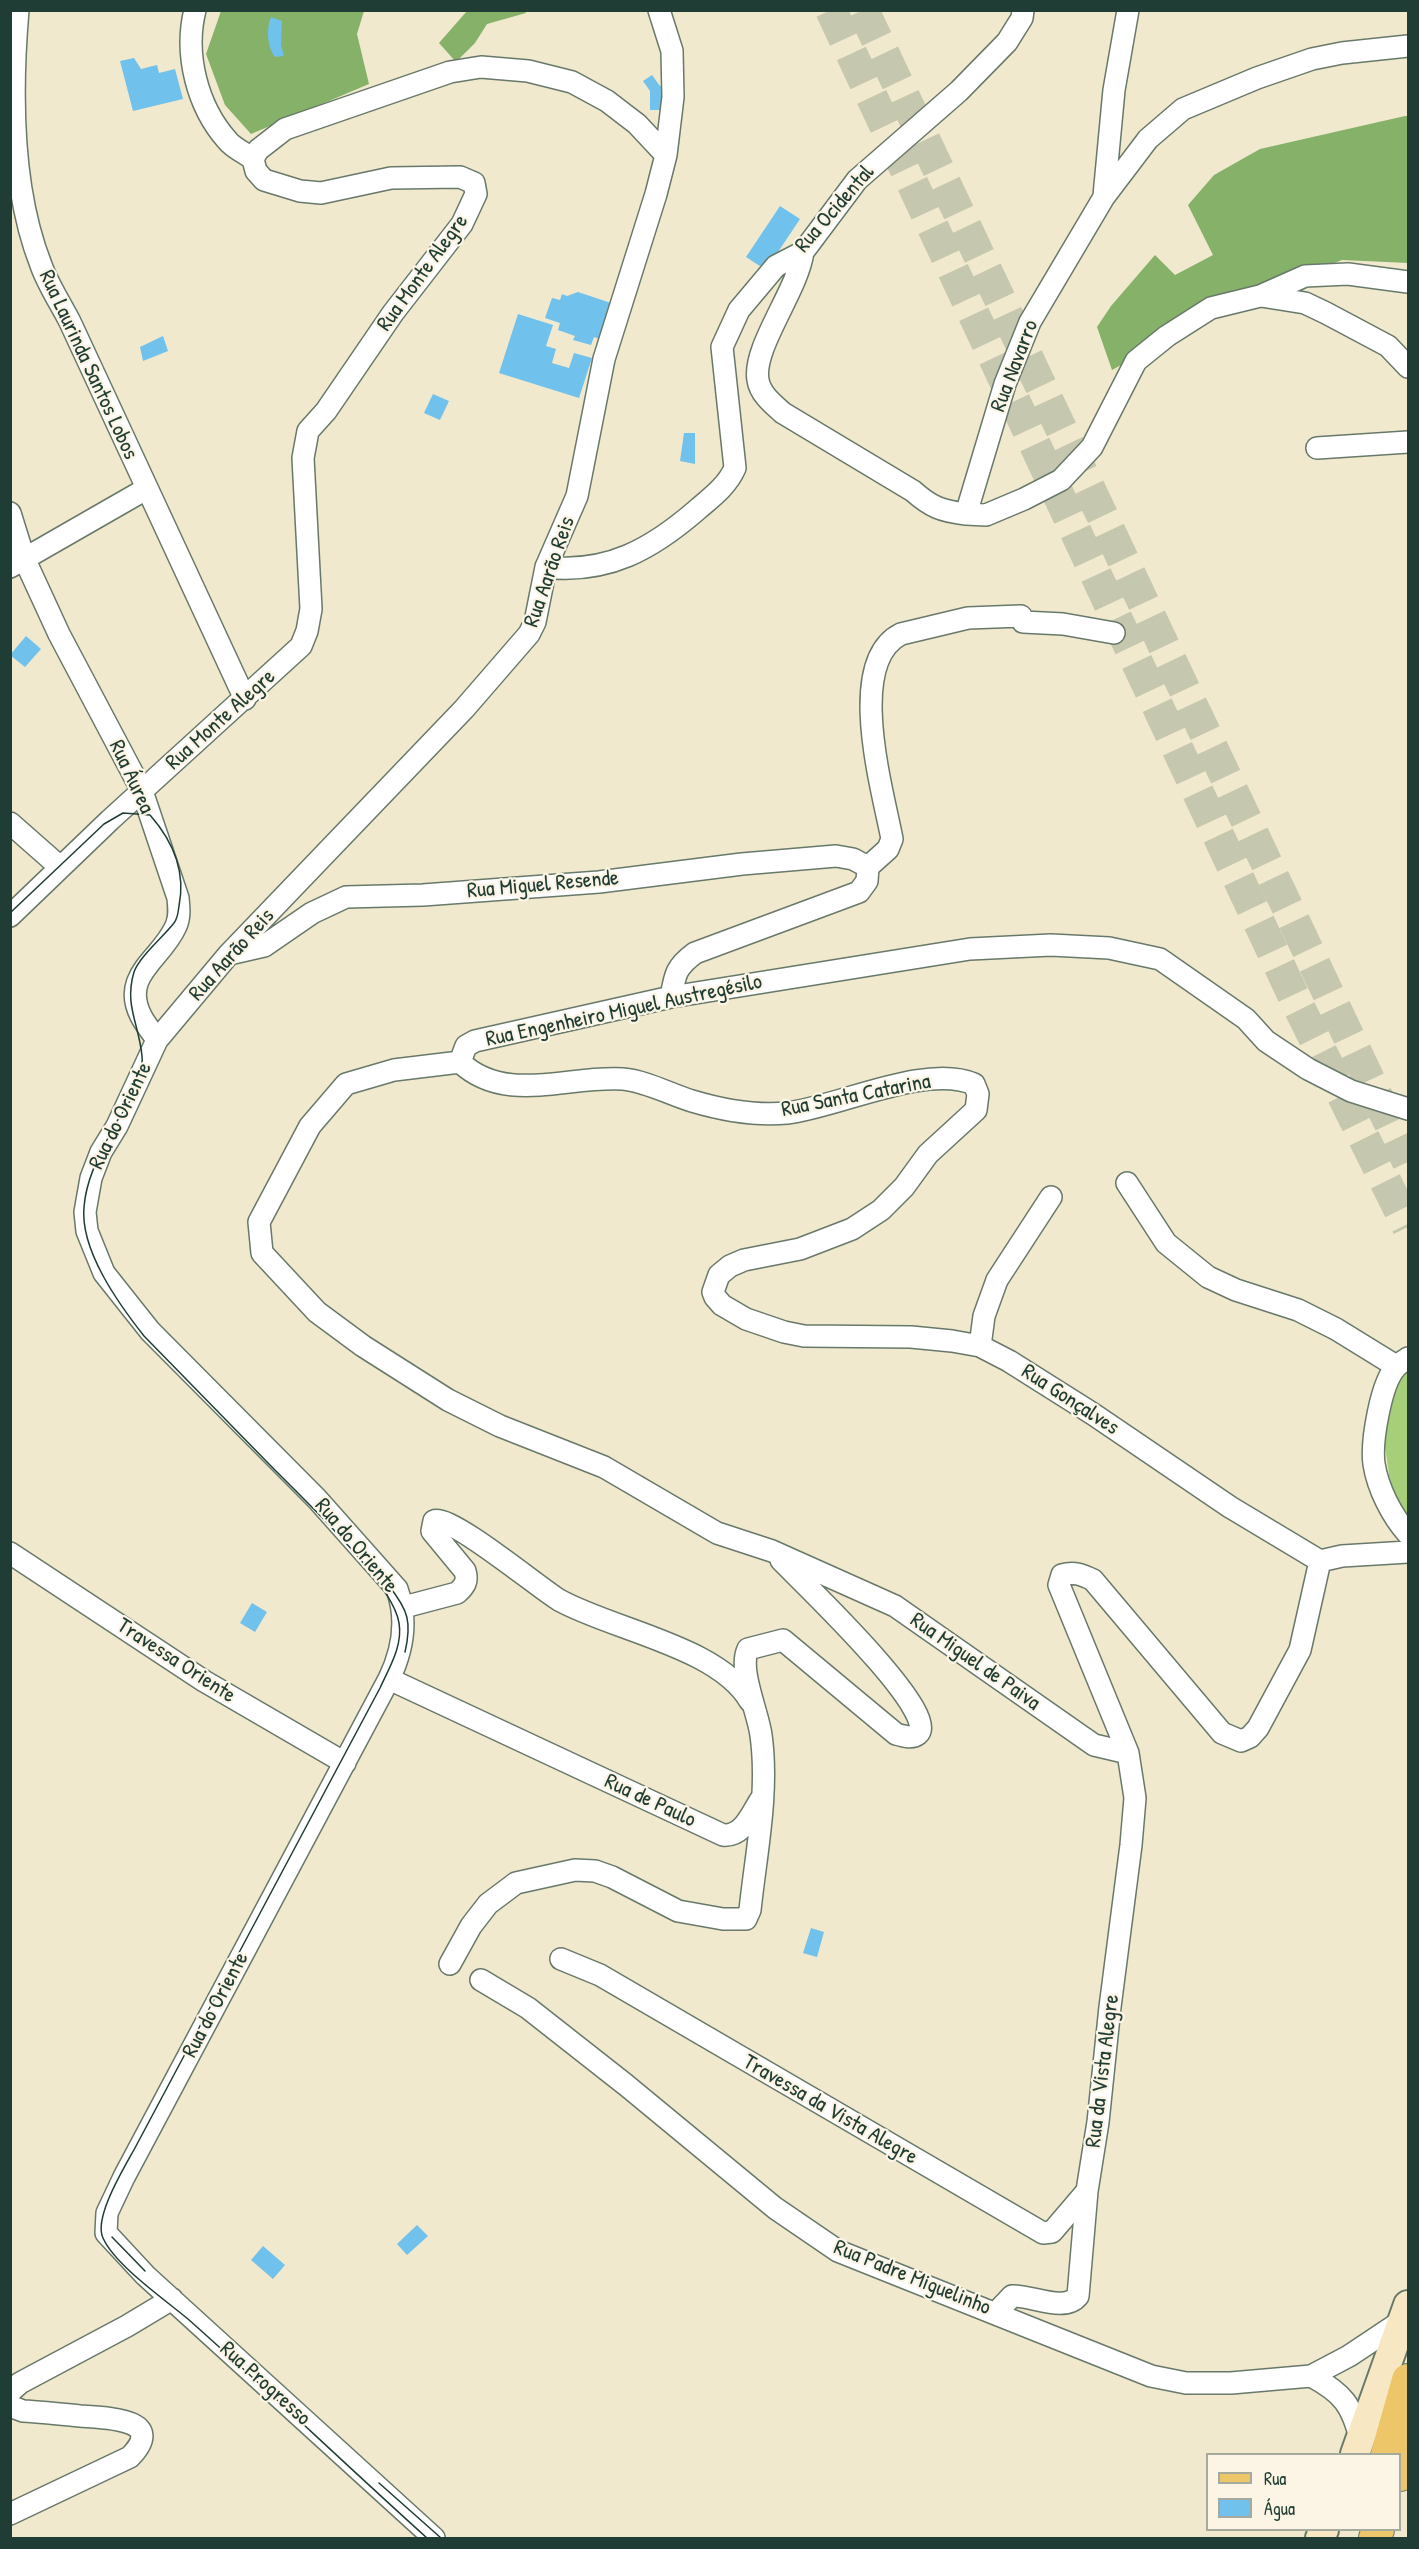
<!DOCTYPE html>
<meta charset="utf-8">
<style>
body{margin:0}
#map{position:relative;width:1419px;height:2549px;overflow:hidden;background:#f0e9ce;font-family:"Patrick Hand",sans-serif}
canvas{display:block}
.frame{position:absolute;inset:0;border:12px solid #1f3d34;pointer-events:none}
.legend{position:absolute;left:1206px;top:2453px;width:195px;height:78px;box-sizing:border-box;background:#fcf5e5;border:2px solid #a4ab9e;margin:0;padding:8px 10px;list-style:none;font-size:18px;color:#1f3d34}
.legend li{display:flex;align-items:center;gap:12px;height:30px}
.legend b{width:30px;border:2px solid #a4ab9e}
</style>
<div id="map">
<canvas width="1419" height="2549"></canvas>
<div class="frame"></div>
<ul class="legend">
<li><b style="height:8px;background:#ecc669"></b>Rua</li>
<li><b style="height:16px;background:#70c1eb"></b>Água</li>
</ul>
</div>
<script>
const c = document.querySelector('canvas').getContext('2d');
c.lineJoin = 'round';
function fill(path, color) {
  c.fillStyle = color;
  c.fill(path, 'evenodd');
}
function strokePath(path, color, width, dash) {
  c.strokeStyle = color;
  c.lineWidth = width;
  c.lineCap = dash ? 'butt' : 'round';
  c.setLineDash(dash || []);
  c.stroke(path);
}
function write(font, color, halo, rows, align = 'center') {
  c.font = font + ' "Patrick Hand",sans-serif';
  c.lineWidth = 4.5;
  c.setLineDash([]);
  c.textBaseline = 'middle';
  c.strokeStyle = halo;
  c.fillStyle = color;
  for (const [text, x, y, turn = 0] of rows) {
    c.save();
    c.translate(x, y);
    c.rotate((+turn || 0) * Math.PI / 180);
    c.textAlign = isNaN(turn) ? turn : align;
    if (halo) c.strokeText(text, 0, 0);
    c.fillText(text, 0, 0);
    c.restore();
  }
}
fill(new Path2D(`
 M1408,1371V1526L1391,1489L1384,1439L1392,1389Z`), '#a7ce79');
fill(new Path2D(`
 M221,11H364L357,34L369,84L251,134L225,105L206,54Z
 M467,11H525L526,13L487,24L475,43L456,62L439,43Z
 M1405,116H1408V263L1342,260L1272,288L1188,328L1112,370L1097,327L1111,306L1155,255L1175,275L1213,255L1188,205L1214,175L1260,149Z`), '#85b169');
fill(new Path2D(`
 M271,17L282,21L281,45L284,56L275,57C267,47 266,29 271,17Z
 M134,58L141,69L157,65L159,73L175,69L183,99L133,111L120,61Z
 M652,75L660,86L670,87L669,110H650V91L643,81Z
 M780,206L800,219L766,270L746,257Z
 M578,292L614,304L602,340L594,337L591,345L573,340L575,336L558,330L560,323L545,318L552,298L560,300L562,294L567,296Z
 M518,314L553,325L546,346L556,349L552,363L569,368L574,353L592,358L579,398L499,373Z
 M163,336L168,351L143,361L140,347Z
 M433,394L449,401L440,420L424,413Z
 M684,433H695V464L680,461Z
 M26,636L41,649L25,667L10,655Z
 M252,1603L267,1612L255,1632L240,1623Z
 M811,1928L824,1932L817,1957L803,1953Z
 M417,2225L428,2236L407,2255L397,2244Z
 M263,2246L285,2265L273,2279L251,2260Z`), '#70c1eb');
strokePath(new Path2D(`
 M831,10L1294,997L1408,1227
 M863,10L1408,1162`), '#c6c7af', 32, [32, 16]);
const street = new Path2D(`
 M18,10C11,91 11,189 41,265C48,285 61,304 70,322L245,699
 M195,10C184,54 197,106 227,140C233,148 245,153 253,159
 M1104,196L1114,90L1128,10
 M803,252C798,290 752,348 758,380C760,394 773,404 783,413L913,491C931,507 941,511 966,514L1005,384L1030,322L1104,197L1148,139L1183,109L1257,78L1312,59L1342,53L1408,46
 M1261,296L1305,303L1326,313L1388,346L1408,367
 M1317,448L1408,442
 M10,513L24,558L59,634L142,791L178,898C179,908 180,917 176,926C162,959 120,975 141,1016C145,1024 152,1032 157,1040
 M966,514L986,515L1024,499L1061,480L1092,447L1136,361L1167,336L1211,308L1260,296L1305,276L1348,274L1408,282
 M10,567L146,489
 M546,567C608,574 652,549 698,509C712,497 727,486 735,468L722,347L739,310L776,266L803,252L857,180L959,91L1007,42L1022,18L1023,10
 M10,823L60,867
 M10,916L110,820L301,646L307,631L311,609L303,458L308,431L326,411L393,313L462,224L476,194L474,183L460,177L391,178L321,193L300,191L264,180L256,171L253,159L258,150L285,129L450,72L481,67L528,71L572,82L607,101L637,124L666,155
 M229,954L264,946L312,913L346,897L423,895L599,882L742,864L836,856L853,859L868,867
 M671,997C675,974 676,967 695,953L859,892L867,881L868,867L888,849L892,839C883,791 845,662 901,634L968,618L1021,616L1023,622L1063,624L1114,633
 M460,1062C505,1105 568,1075 623,1079C646,1081 669,1094 692,1101C722,1110 755,1116 787,1113C838,1107 926,1063 974,1084L978,1094L976,1110L928,1154L904,1187L881,1210L852,1229L800,1249L744,1260L730,1266L719,1275L713,1292L715,1297L722,1305L746,1319L784,1332L804,1336L911,1337L952,1341L980,1346L1009,1361L1093,1414L1230,1507L1320,1561L1342,1556L1408,1552
 M1127,1183L1166,1243L1208,1277L1236,1290L1298,1310L1336,1329L1396,1366
 M980,1346L984,1316L997,1280L1051,1197
 M1408,1358C1405,1360 1400,1363 1397,1366C1381,1381 1371,1442 1374,1464C1378,1489 1392,1516 1408,1534
 M10,1553L204,1681L345,1763
 M1320,1561L1300,1650L1258,1728L1250,1737L1241,1741L1222,1733L1093,1580C1083,1575 1074,1571 1062,1575L1059,1585L1128,1753L1094,1745L895,1606L772,1551L717,1533L604,1467L500,1426L448,1400L363,1346L317,1312L262,1253L259,1222L310,1126L346,1084L394,1070L460,1062L466,1046L475,1041L671,997L970,949L1051,945L1109,948L1160,959L1246,1019L1266,1041L1308,1069L1351,1091L1408,1109
 M404,1607L457,1593C465,1586 468,1581 465,1571L432,1531L434,1521C450,1514 539,1588 559,1600C613,1630 719,1647 750,1701
 M389,1679L723,1835C743,1837 751,1814 761,1799
 M561,1959L600,1975L1043,2233L1052,2232L1087,2191
 M450,1964L471,1926L488,1904L516,1883L575,1870L595,1871L612,1877L678,1911L723,1919H746L750,1910C756,1853 769,1793 761,1735C758,1712 738,1669 748,1649L783,1640L896,1734C903,1736 912,1739 918,1734C941,1713 800,1580 781,1560
 M481,1980L528,2008L626,2085L775,2208L838,2251L1151,2376L1186,2383H1231L1311,2376L1349,2356L1403,2320
 M996,2313L1012,2296C1032,2295 1064,2313 1078,2296L1087,2191L1098,2122L1110,2007L1131,1845L1135,1798L1128,1753
 M1311,2376C1343,2393 1352,2405 1361,2441
 M10,2392L20,2383L127,2326L172,2299
 M10,2406L23,2411C42,2412 61,2414 80,2416C105,2418 168,2418 130,2457L10,2514
 M434,2538L145,2275L106,2233L107,2213L124,2177L389,1679C403,1650 408,1620 397,1589L317,1499L150,1331L104,1273L87,1231L85,1212L91,1178L101,1152L117,1126L157,1040L229,954L464,709L529,634L535,622L546,567L577,496L604,359L656,194L666,155L673,97L672,51L659,10`);
const secondary = new Path2D(`
 M1355,2454L1408,2305
 M1320,2538L1324,2530`);
const primary = new Path2D(`
 M1387,2454L1408,2380
 M1400,2475L1408,2452
 M1375,2538L1378,2530`);
strokePath(street, '#68796a', 24);
strokePath(secondary, '#68796a', 32);
strokePath(primary, '#68796a', 34);
strokePath(street, '#fff', 21);
strokePath(secondary, '#f7e8c3', 28);
strokePath(primary, '#ecc669', 32);
strokePath(new Path2D(`
 M10,913L104,824L123,813L150,815C172,840 186,871 179,906C178,912 178,918 174,923C164,936 139,957 134,972C124,1005 139,1024 142,1056C143,1063 141,1071 139,1078C136,1098 118,1116 110,1134C98,1157 86,1181 84,1207C80,1250 118,1303 144,1336C185,1378 227,1421 268,1463C299,1495 393,1582 399,1623C403,1646 389,1668 380,1688L136,2146C126,2165 93,2217 103,2238C115,2265 164,2299 188,2319C269,2391 347,2466 427,2538
 M389,1586C408,1610 412,1622 405,1652
 M112,2237L145,2271
 M379,2483L441,2538`), '#1f3d34', 1.5);
write('22px', '#1f3d34', '#fcf5e5', [
 ["Rua Ocidental",835,209,-49],
 ["Rua Monte Alegre",423,273,-54],
 ["Rua Laurinda Santos Lobos",88,365,65],
 ["Rua Navarro",1015,366,-69],
 ["Rua Aarão Reis",550,572,-71],
 ["Rua Monte Alegre",221,720,-42],
 ["Rua Áurea",131,777,65],
 ["Rua Miguel Resende",543,885,-5],
 ["Rua Aarão Reis",232,955,-48],
 ["Rua Engenheiro Miguel Austregésilo",624,1011,-12],
 ["Rua Santa Catarina",856,1096,-11],
 ["Rua do Oriente",121,1116,-64],
 ["Rua Gonçalves",1070,1400,33],
 ["Rua do Oriente",356,1546,50],
 ["Travessa Oriente",176,1661,33],
 ["Rua Miguel de Paiva",975,1662,35],
 ["Rua de Paulo",650,1801,25],
 ["Rua do Oriente",216,2005,-62],
 ["Rua da Vista Alegre",1103,2071,-83],
 ["Travessa da Vista Alegre",830,2110,30],
 ["Rua Padre Miguelinho",912,2278,22],
 ["Rua Progresso",265,2384,42]
]);
</script>
